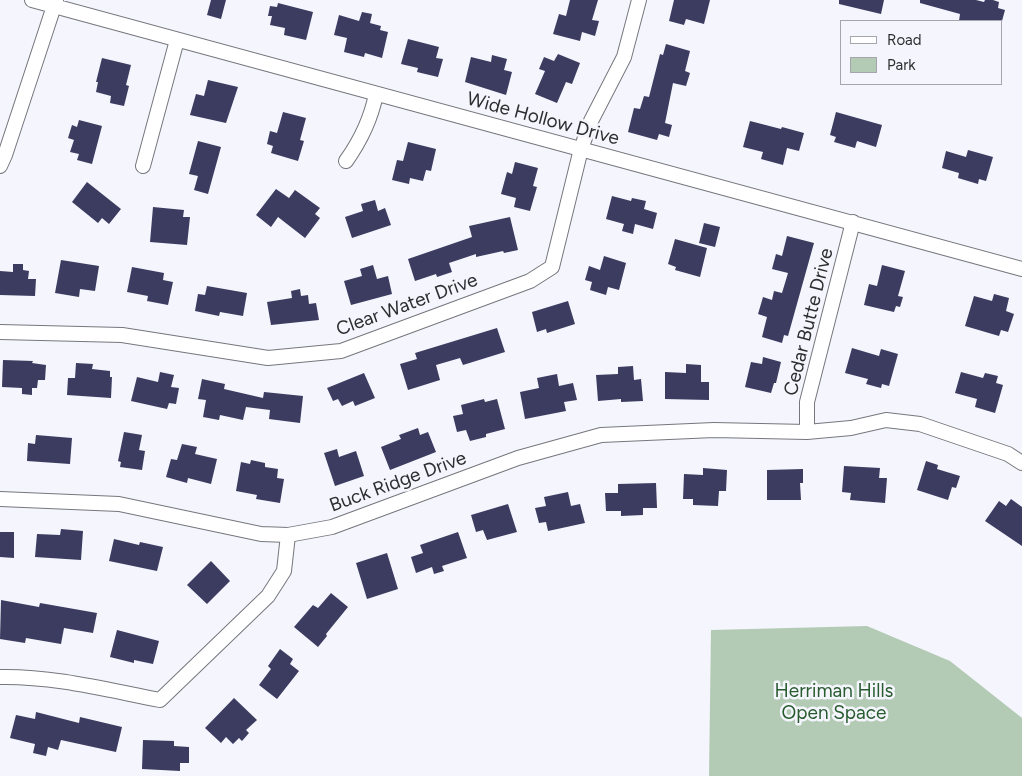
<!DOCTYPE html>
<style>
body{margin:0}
#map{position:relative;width:1022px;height:776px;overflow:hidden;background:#f5f5fd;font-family:Figtree,sans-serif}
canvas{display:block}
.legend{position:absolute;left:840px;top:20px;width:162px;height:65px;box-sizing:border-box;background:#f5f5fd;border:1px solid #a5a5ab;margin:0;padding:6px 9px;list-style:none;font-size:15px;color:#2e2e31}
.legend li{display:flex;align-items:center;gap:10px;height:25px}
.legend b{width:25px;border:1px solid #a5a5ab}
</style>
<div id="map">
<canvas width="1022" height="776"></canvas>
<ul class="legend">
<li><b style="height:6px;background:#fff"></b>Road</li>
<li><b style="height:14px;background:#b3cbb4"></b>Park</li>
</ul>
</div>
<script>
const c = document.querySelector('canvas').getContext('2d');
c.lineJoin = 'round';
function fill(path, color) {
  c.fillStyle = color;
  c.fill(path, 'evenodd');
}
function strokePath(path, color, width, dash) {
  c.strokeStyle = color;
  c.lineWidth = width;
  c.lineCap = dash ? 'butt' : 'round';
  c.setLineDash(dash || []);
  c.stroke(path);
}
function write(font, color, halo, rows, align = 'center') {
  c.font = font + ' Figtree,sans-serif';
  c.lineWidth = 5;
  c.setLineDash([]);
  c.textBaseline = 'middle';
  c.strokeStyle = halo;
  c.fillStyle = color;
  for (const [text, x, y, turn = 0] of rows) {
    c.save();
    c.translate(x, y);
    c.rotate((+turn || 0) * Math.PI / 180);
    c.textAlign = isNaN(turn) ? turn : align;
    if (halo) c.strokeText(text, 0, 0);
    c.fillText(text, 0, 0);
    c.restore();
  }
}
fill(new Path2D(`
 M867,626L950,661L1022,718V776H709L711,630Z`), '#b3cbb4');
fill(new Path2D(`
 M211,0H226L221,19L207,15Z
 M570,0H598L592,20L599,21L595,36L582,32L580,41L553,34L559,14L566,16Z
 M674,0H710L704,24L686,19L684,25L669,21Z
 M839,0H884L881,14L839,4Z
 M920,0H976L984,2L985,0H993L999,2L998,8L1005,10L1002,21H959L960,14L920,3Z
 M278,3L313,12L306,40L284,35L285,28L270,25L272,16H268L270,6L277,7Z
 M362,12L372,14L370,23L381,26L380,30L388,32L382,58L365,53L364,57L344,52L347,38L334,35L339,15L359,21Z
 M408,39L439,47L436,58L443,59L438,77L417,72L418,68L401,64Z
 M666,44L690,51L685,71L690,73L686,86L673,83L665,123L672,125L669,137L659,134L657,140L628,132L634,108L640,109L644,96L649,97L660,54L663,55Z
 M558,54L580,63L572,84L566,82L557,103L535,94L545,71L539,69L544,57L554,61Z
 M492,55L507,59L504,70L512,72L506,95L465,82L471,57L491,62Z
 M102,58L131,65L126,85L129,86L124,106L110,103L111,96L96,92L98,82H96Z
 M208,80L238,87L226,123L190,115L196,94L204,96Z
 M283,112L306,118L300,140L304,141L298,161L271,153L273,146L267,144L270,131L277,133Z
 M836,112L882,125L876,147L857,141L855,148L834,142L836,137L830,135Z
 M79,120L102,126L92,164L77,160L79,154L70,152L74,140L68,138L72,125L77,127Z
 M750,121L781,129L782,127L804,133L799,151L787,148L783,165L761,159L763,152L743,147Z
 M198,141L221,147L208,194L194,190L198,176L189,174Z
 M408,142L436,149L431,171L426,170L423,181L410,178L409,184L392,180L397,160L403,161Z
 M968,150L993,157L986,181L979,179L978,184L958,178L959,173L942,168L946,151L966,157Z
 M515,162L538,168L533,186L537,187L530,211L514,207L516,198L501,194L507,172L512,174Z
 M87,182L121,209L109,224L102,218L98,223L72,202Z
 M276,189L289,198L295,190L320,208L315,214L320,218L305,238L278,217L271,227L256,215Z
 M612,196L631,201L632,198L646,201L644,209L657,213L653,229L635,224L633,234L622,231L624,224L606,219Z
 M375,200L378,211L385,208L391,225L352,238L345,217L363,211L361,204Z
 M153,207L184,210L183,217H190L187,245L150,242Z
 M510,217L518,250L504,253L503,251L476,257V254L449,263L452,272L437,277L436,274L415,281L408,259L472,237L469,226Z
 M704,223L720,227L715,247L699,243Z
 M787,236L814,243L788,336L784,335L782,343L762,337L767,317L758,314L763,297L772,300L774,291L782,293L788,273L772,269L776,254L782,256Z
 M675,239L707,248L700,277L675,270L676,267L668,264Z
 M604,256L626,263L619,290L608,287L606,295L590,290L592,282L585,280L589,266L600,270Z
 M61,260L99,266L95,291L80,289L79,297L55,293Z
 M13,264H23V270L29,271L28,279H36L35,296L0,295V271L13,272Z
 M373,265L377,279L388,276L392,294L351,305L344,281L362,276L360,269Z
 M882,265L905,271L898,296L903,297L900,307L896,306L894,312L864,305L869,284L877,286Z
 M132,267L164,273L163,280L173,282L168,305L147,301L148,296L127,292Z
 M207,286L247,293L243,316L220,312L219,316L195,311L198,294L205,295Z
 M300,289L301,296L308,295L309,304L316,303L319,320L271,325L267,302L292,298L291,291Z
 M994,294L1009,298L1006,311L1014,314L1008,332L1001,330L999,336L965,326L974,296L992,301Z
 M568,301L575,324L547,333L546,329L537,332L532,312Z
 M497,328L505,352L463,365L460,358L436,365L440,380L408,390L400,364L417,359L415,353Z
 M852,348L879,356L881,349L898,354L889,386L882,384L881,388L866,384L868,379L845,373Z
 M763,357L781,362L776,383H774L771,393L745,387L751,362L762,364Z
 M3,360L33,361L32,363L46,365L45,380H38L37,388H32V395L22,394V388L2,387Z
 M76,363L93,364L92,369L110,371V377H112L111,398L67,395L68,378H75Z
 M686,364L701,365V382H709V400L665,399V372L686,373Z
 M633,366L634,380L641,379L643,401L621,402V399L598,401L596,375L618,374V367Z
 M160,372L174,375L171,387L179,388L176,404L169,403L167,409L131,401L137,377L158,382Z
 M961,372L983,378L985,373L998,376L996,383L1003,385L995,413L975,407L977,399L955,393Z
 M364,373L375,398L355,406L353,401L342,406L338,399L333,401L327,388Z
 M557,374L559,386L573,383L577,400L564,402L566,411L525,419L520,392L539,388L537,378Z
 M202,379L225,384L224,389L263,398L264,392L303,396L300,423L269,419L270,410L246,407L243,420L220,415L219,420L203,417L206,400L198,399Z
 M484,399L485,402L497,399L505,429L486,434V437L470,441L466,430L457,432L453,416L463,414L461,405Z
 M418,428L420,435L428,432L436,452L390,470L381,447L401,439L399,435Z
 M124,432L142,435L139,450L145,451L142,470L120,467L121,462L118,461Z
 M36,435L72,438L70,464L27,461L28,443L35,444Z
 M182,444L197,447L195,454L217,459L211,484L188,478L187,483L166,477L171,459L177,460Z
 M337,449L339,457L356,451L364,476L335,486L324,453Z
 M251,460L265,463V467L278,469L277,478L284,479L280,503L256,499L257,495L236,491L241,462L250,464Z
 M926,461L938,465L937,469L960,476L956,488L952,487L948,500L917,490Z
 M844,466L880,468L879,478H887L885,503L850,500L851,493L842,492Z
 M703,468L727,470L726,491H719L718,506L693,505V499H683L684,474L703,475Z
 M803,469V483H800L801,500H767V470Z
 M656,483L657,508H643V515L621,516V511H606L605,493H618V484Z
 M568,492L571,506L580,504L585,523L548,531L546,522L539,523L535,508L546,506L544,497Z
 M1011,499L1022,507V546L985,521L999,501L1006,506Z
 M508,504L517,532L487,540L483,530L476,532L471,515Z
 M61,529L83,531L81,560L35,557L37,534L60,535Z
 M0,532H14V558L0,557Z
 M458,532L467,558L442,566L444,571L434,574L432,567L416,573L411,557L423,553L420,545Z
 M114,539L139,545L140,542L163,547L157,571L109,561Z
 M387,553L398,589L367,599L356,563Z
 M211,561L230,581L207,604L187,585Z
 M331,593L348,607L326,634L327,636L318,647L294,627L313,605L318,608Z
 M1,600L39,607L40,603L97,613L93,633L64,628L61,644L26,638L25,643L0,639Z
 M117,630L159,641L153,664L134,660V663L110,657Z
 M280,649L293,659L290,664L299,671L277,699L259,685L271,669L268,666Z
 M234,698L257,720L246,730L249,733L242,741L239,738L233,744L226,737L221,743L205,728Z
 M36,712L79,723L80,717L122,727L116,752L61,740L58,750L48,747L46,756L33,753L35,744L10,738L16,715L35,719Z
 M143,740L174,741V746L189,747V763H180V771L142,769Z`), '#3b3c60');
const minor = new Path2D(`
 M32,0L1022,269
 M346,161C361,140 371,119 376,94
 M0,166L5,155L56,0
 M143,166L177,40
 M0,332L122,335L268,358L341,351L530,281L552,267L581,149L591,121L624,57L639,0
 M807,432V402L853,222
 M0,499L119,504L261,534L288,535L332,527L518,458L601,435L714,430L807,432L851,428L886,420L920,424L1008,454L1022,463
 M0,677C54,676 107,690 160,700L268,596L284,571L288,535`);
strokePath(minor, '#76777d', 16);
strokePath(minor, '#fff', 14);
write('19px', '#2e2e31', '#f5f5fd', [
 ["Wide Hollow Drive",543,119,15],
 ["Clear Water Drive",407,305,-20],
 ["Cedar Butte Drive",809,322,-76],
 ["Buck Ridge Drive",398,482,-20]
]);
write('19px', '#285c2f', '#f5f5fd', [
 ["Herriman Hills",834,691],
 ["Open Space",834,713]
]);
</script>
